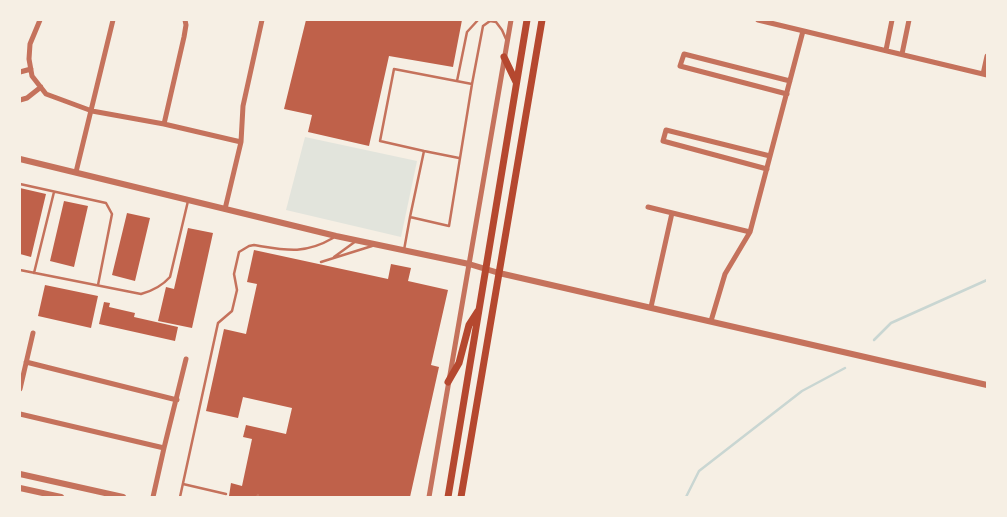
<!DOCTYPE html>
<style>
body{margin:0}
#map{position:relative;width:1007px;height:517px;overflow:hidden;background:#f6efe4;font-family:"Libre Baskerville",serif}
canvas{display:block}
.frame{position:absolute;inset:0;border:21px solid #f6efe4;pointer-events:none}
</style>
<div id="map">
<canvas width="1007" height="517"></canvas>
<div class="frame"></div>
</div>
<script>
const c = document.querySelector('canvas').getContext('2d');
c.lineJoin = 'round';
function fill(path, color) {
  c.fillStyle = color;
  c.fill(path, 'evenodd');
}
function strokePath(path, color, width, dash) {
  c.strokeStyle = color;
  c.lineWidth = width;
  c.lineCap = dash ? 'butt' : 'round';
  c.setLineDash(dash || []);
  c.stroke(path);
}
fill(new Path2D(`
 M305,137L417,161L401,237L286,210Z`), '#e2e4dc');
strokePath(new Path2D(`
 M874,340L891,323L987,280
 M686,497L699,471L802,391L845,368`), '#c9d6d2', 2.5);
fill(new Path2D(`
 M306,20H462L453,67L389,56L369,146L308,132L312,115L284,109Z
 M20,188L46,194L31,257L20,254Z
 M64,201L88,206L74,267L50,261Z
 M127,213L150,218L135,281L112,275Z
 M188,228L213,233L192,328L158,321L166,287L174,289Z
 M254,250L388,279L391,264L411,268L408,281L448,290L431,365L439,367L410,497L229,496L231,483L242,486L252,439L243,437L246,425L286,434L292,408L243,397L238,418L206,411L224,329L246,334L257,284L247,282Z
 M45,285L98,296L91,328L38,316Z
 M104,302L110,303L109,307L135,313L134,317L178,327L175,341L99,324Z`), '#bf614a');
strokePath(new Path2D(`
 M457,81L467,32L478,20
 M472,84L394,69L380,141L424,151L410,217L449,226L472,84L483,26L490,21L496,22L502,30L506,39
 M424,151L459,158
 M20,184L106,203L112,214L98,285
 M404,250L410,217
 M334,257L356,241
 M321,262L372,246
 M20,270L141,294C152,291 162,286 170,277L188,201
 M34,273L54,192
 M183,484L226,494
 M180,497L218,323L232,311L237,290L234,274L239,252L249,246L254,245C285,250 304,255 333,238
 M257,497L258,495`), '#c5725c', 2.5);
strokePath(new Path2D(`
 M40,20L30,44L29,59L32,76L46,94L92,111L164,124L241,142
 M758,20L987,75
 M886,50L892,20
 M902,54L909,20
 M20,72L31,69
 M983,74L987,56
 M787,94L680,66L684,54L790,81
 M20,100L27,98L41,87
 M164,124L184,37L186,25L185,20
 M767,169L663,141L666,130L770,156
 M76,172L113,20
 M648,207L750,232
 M225,209L241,142L243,106L262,20
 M651,307L672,213
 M711,321L725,274L750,232L803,31
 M26,362L177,400
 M20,389L33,333
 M20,414L164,448
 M153,497L164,448L186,359
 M429,497L511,20`), '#c5725c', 5);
strokePath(new Path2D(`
 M20,159L336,236L469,264L499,273L987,385
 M20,474L123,497
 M20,488L61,497`), '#c5725c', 6);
strokePath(new Path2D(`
 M504,57L516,82
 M448,382L459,363L469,325L478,311
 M448,497L527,20
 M461,497L542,20`), '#b5482f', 7);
</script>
